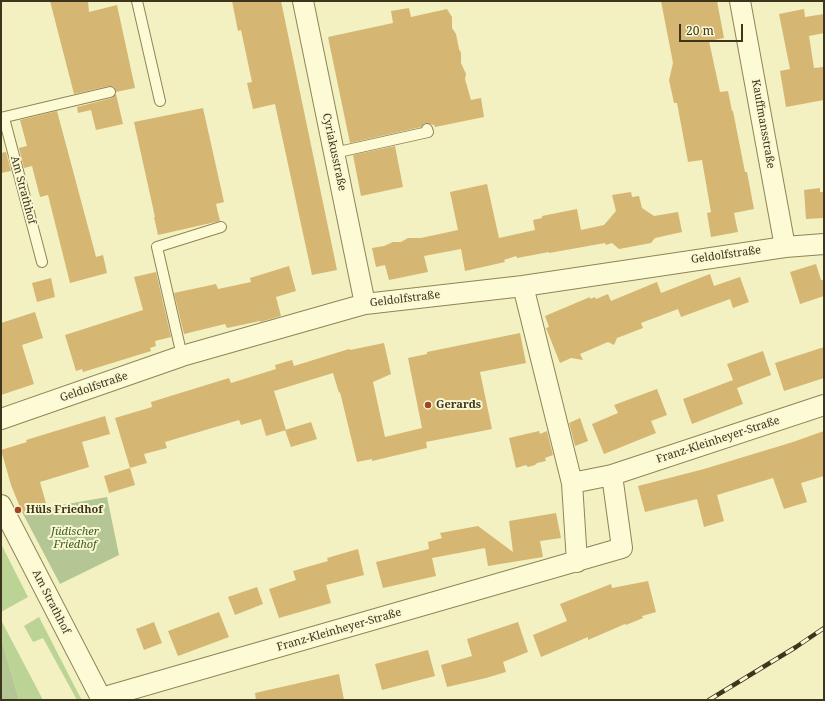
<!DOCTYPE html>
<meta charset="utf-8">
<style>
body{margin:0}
#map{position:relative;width:825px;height:701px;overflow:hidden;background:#f3f1c1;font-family:"Noto Serif",serif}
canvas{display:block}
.frame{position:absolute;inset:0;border:2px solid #3d351c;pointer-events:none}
.scale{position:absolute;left:679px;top:24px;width:64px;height:18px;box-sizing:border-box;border:2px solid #3d351c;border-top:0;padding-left:5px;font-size:12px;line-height:14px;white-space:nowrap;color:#3d351c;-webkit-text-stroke:3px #f9f8d2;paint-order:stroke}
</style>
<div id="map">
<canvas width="825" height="701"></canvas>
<div class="frame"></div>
<div class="scale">20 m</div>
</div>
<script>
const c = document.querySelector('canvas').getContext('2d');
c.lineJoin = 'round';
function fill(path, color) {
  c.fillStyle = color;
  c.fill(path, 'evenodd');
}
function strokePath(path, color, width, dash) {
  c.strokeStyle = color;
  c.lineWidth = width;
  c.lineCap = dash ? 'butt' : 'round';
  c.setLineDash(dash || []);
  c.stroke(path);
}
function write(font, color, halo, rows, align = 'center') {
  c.font = font + ' "Noto Serif",serif';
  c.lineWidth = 4;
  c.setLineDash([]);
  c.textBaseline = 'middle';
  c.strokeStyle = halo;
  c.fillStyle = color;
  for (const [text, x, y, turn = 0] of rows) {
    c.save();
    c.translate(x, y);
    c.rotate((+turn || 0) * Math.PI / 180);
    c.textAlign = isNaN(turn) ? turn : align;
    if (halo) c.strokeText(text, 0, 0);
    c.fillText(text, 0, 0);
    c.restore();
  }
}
fill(new Path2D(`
 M1,544L28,597L1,612Z
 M39,617L78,693L82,700H77L43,638L33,642L24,626Z
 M1,620L43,700H19L1,638Z`), '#bbd394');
fill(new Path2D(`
 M107,497L119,555L60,584L22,512Z
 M1,638L19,700H1Z`), '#b3c694');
fill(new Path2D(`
 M50,1H88L89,12L117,5L135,88L116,92L114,87L109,86L74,94Z
 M232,1H281L337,270L312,275L275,104L253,109L247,83L252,82L241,30L238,31Z
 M661,1H717L724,38L709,41L720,92L728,91L732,111H733L745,172H747L754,209L734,213L738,232L711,237L707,213L711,212L702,160L688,162L677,103H674L669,80L673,63Z
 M409,8L411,17L447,9L452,17V28L456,34L459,49L461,53V63L466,74L465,79L471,100L481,98L484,117L435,127L434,125L425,123L421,127L350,143L328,37L393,23L391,11Z
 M804,9L805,17L824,14V33L809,36L814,68L824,67V100L786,107L780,71L790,69L779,14Z
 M116,94L123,124L96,130L91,110L78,113L77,107L112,98Z
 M203,108L224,202L216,204L220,221L158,235L154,217H155L134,122Z
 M57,111L95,253L96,257L103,255L107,273L70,283L48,195L40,197L32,166L24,168L19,148L27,146L20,120Z
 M395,146L403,187L361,196L353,155Z
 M6,152L11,171L1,173V153Z
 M487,184L499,238L535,230L533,220L542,218V216L577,209L581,230L604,225L616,211L612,195L631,192L632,197L639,196L642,208L654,216L678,212L682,232L655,238L651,243L619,249L612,243L606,245L605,243L549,253V252L517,258L516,256L504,260L505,262L465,271L461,249L424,256L428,272L389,280L385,265L376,267L372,248L384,246L393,242H401L408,238H421L458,230L450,192Z
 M820,188V192H824V218L806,219L804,190Z
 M816,264L821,280H824V296L800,304L790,272Z
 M289,266L296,291L276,297L281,316L260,322V321L227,328L225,324L184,334L174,293L216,284L218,289L251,282L250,278Z
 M156,272L171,337L155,341L156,346L150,348L151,351L83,372L82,369L76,371L65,335L143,310L134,277Z
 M710,274L714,286L740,277L749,302L733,308L730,299L681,317L678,309L641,323L643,328L617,338L614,345L608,342L580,354L583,360L571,358L560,363L546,328L549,327L545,316L590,297V299L595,297L596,299L608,294L611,301L657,282L661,293Z
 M51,278L55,297L37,302L32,283Z
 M35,312L43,338L22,345L34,384L1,395V323Z
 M520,333L526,363L480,372L492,429L426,442L427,448L372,461V459L357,462L340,392L339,393L333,373L274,391L286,430L266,436L261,419L241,425L239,420L165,442L167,448L144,454L147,463L130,468L115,418L152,407L151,402L229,378L231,383L276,369L275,365L292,360L294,366L349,349L350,350L384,343L391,374L373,382L385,437L422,428L408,358L427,354V352Z
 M824,347V378L784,391L775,363Z
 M763,351L771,375L737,388L743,404L692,424L683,399L733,380L727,364Z
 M657,389L667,415L651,421L656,433L604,454L592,424L618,413L614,405Z
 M105,416L110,434L82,442L89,467L40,482L47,507L22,512L11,485L1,450L27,442L26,440Z
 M580,418L588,441L575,446L569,423Z
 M311,422L317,439L291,447L285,430Z
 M539,431L540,434L547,431L553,455L545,458L546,461L537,463L535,465L528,467L526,465L516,468L509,438Z
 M824,431V476L801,483L807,502L784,509L773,478L717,495L724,521L704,527L697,499L645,512L638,486L704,469L793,442Z
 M130,468L135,485L109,493L104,476Z
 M556,513L561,538L540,541L543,557L488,566L485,548L432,558L436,576L383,588L376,562L429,549L428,542L442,538L440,533L478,526L513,552L509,521Z
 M358,549L364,575L326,585L331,603L279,618L269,589L296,580L293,571L328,561L327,558Z
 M648,581L656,612L642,616L643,618L626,625L625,624L588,640V637L541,657L533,635L567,621L560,604L611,584L612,588Z
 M257,587L263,604L235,615L228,597Z
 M219,612L229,637L178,656L168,631Z
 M154,622L162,643L144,650L136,629Z
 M518,622L528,652L503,662L506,672L486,678L447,687L441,665L472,656L467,639Z
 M428,650L435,676L382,690L375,664Z
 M339,674L344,700H256L255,693Z`), '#d5b673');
const service = new Path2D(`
 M137,1L160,101
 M1,118L110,92
 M4,118L42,262
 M334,153L428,132L427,129
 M182,356L157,247L221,227`);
const minor = new Path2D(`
 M303,1L365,304
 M740,1L785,247
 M523,286L572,483L577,562
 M1,419L182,356L365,304L523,286L785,247L824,244
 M572,483L612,475
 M1,505L102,700
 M101,698L622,548L612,475L824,405`);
strokePath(service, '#8f8456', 12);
strokePath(minor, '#8f8456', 22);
strokePath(service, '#fcfbd6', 10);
strokePath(minor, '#fcfbd6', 20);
const rail = new Path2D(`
 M709,700L796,647L824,628`);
strokePath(rail, '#3d351c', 4.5);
strokePath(rail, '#f9f8d2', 3, [9]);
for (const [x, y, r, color] of [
 [428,405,4,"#a5421f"],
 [18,510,4,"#a5421f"]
]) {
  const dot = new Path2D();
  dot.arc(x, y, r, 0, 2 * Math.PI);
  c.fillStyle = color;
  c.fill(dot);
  strokePath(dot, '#f9f8d2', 1.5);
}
write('11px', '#3d351c', '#f9f8d2', [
 ["Kauffmansstraße",763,124,80],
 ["Cyriakusstraße",334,152,78],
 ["Am Strathhof",23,190,75],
 ["Geldolfstraße",726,255,-8],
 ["Geldolfstraße",405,299,-7],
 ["Geldolfstraße",94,387,-19],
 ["Franz-Kleinheyer-Straße",718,440,-18],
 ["Am Strathhof",51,602,63],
 ["Franz-Kleinheyer-Straße",339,630,-16]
]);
write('bold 11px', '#3d351c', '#f9f8d2', [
 ["Gerards",436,405],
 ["Hüls Friedhof",26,510]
], 'left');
write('italic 11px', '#3d5c20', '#f9f8d2', [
 ["Jüdischer",75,532],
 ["Friedhof",75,545]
]);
</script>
